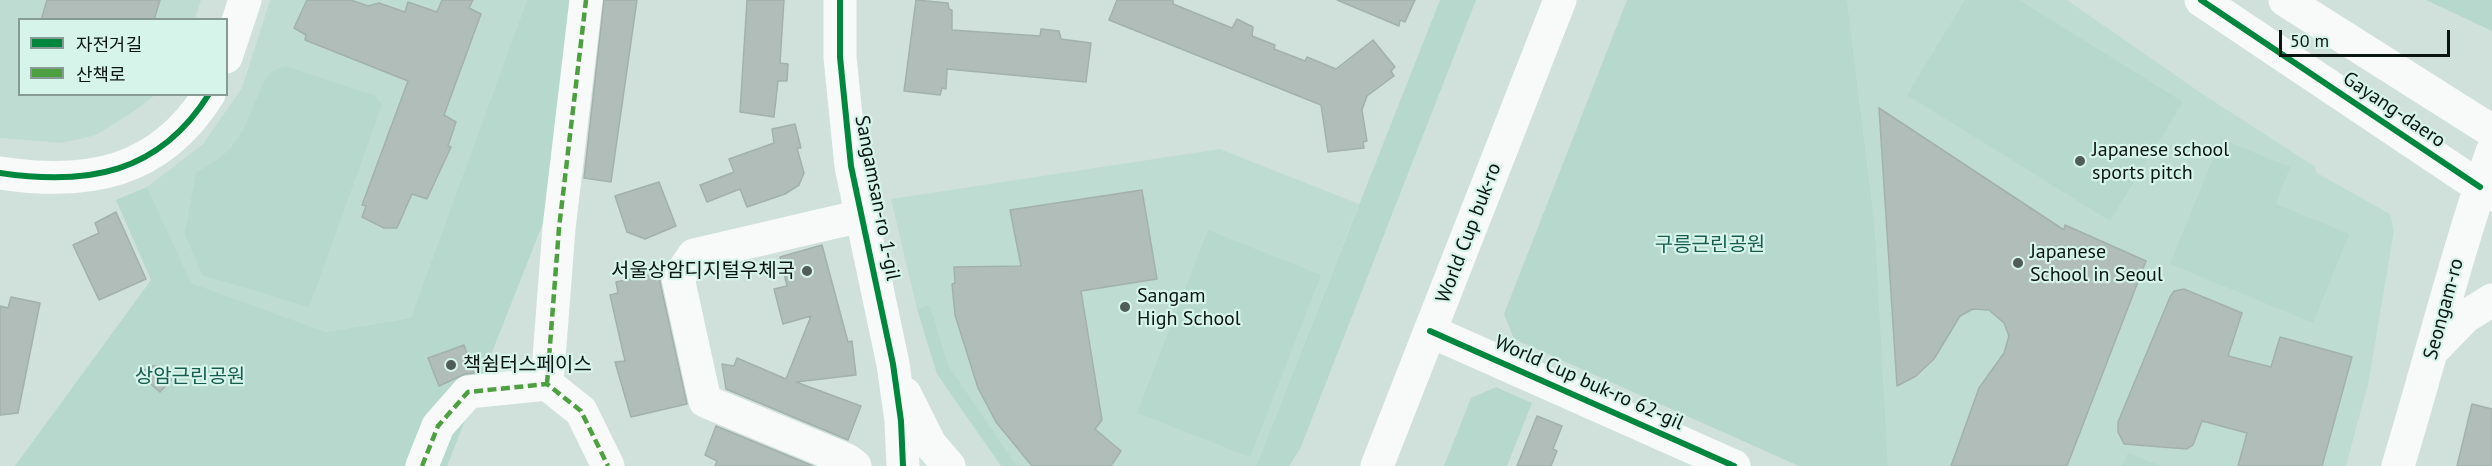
<!DOCTYPE html>
<meta charset="utf-8">
<style>
body{margin:0}
#map{position:relative;width:2492px;height:466px;overflow:hidden;background:#d0e1db;font-family:"PT Sans","Noto Sans KR",sans-serif}
canvas{display:block}
.legend{position:absolute;left:18px;top:18px;width:210px;height:78px;box-sizing:border-box;background:#d7f4eb;border:2px solid #859b94;margin:0;padding:8px 10px;list-style:none;font-size:18px;color:#0b1512}
.legend li{display:flex;align-items:center;gap:12px;height:30px}
.legend b{width:30px;border:2px solid #859b94}
.scale{position:absolute;left:2279px;top:30px;width:171px;height:27px;box-sizing:border-box;border:3px solid #0b1512;border-top:0;padding-left:8px;font-size:18px;line-height:21px;white-space:nowrap;color:#0b1512;-webkit-text-stroke:4px #d7f4eb;paint-order:stroke}
</style>
<div id="map">
<canvas width="2492" height="466"></canvas>
<ul class="legend">
<li><b style="height:8px;background:#00873e"></b>자전거길</li>
<li><b style="height:8px;background:#4ca03f"></b>산책로</li>
</ul>
<div class="scale">50 m</div>
</div>
<script>
const c = document.querySelector('canvas').getContext('2d');
c.lineJoin = 'round';
function fill(path, color) {
  c.fillStyle = color;
  c.fill(path, 'evenodd');
}
function strokePath(path, color, width, dash) {
  c.strokeStyle = color;
  c.lineWidth = width;
  c.lineCap = dash ? 'butt' : 'round';
  c.setLineDash(dash || []);
  c.stroke(path);
}
function write(font, color, halo, rows, align = 'center') {
  c.font = font + ' "PT Sans","Noto Sans KR",sans-serif';
  c.lineWidth = 4.5;
  c.setLineDash([]);
  c.textBaseline = 'middle';
  c.strokeStyle = halo;
  c.fillStyle = color;
  for (const [text, x, y, turn = 0] of rows) {
    c.save();
    c.translate(x, y);
    c.rotate((+turn || 0) * Math.PI / 180);
    c.textAlign = isNaN(turn) ? turn : align;
    if (halo) c.strokeText(text, 0, 0);
    c.fillText(text, 0, 0);
    c.restore();
  }
}
fill(new Path2D(`
 M0,0H201L195,19L20,20V94L155,95L136,110L96,135L62,143L0,138Z
 M270,0H527L412,318L326,332L190,283L147,187L203,144L242,88Z
 M1847,0H2067L2201,93L2314,166L2317,173L2390,214L2394,231L2369,380L2346,466H1888L1875,228Z
 M1220,149L1359,204L1256,466H1017L948,365L930,306L917,309L891,199Z`), '#bfdcd3');
fill(new Path2D(`
 M527,0H579L547,213L447,466H15L151,280L116,200L147,187L191,283L326,332L411,318Z
 M1440,0H1476L1300,449L1289,466H1256Z
 M1627,0H1847L1875,228L1888,466H1799L1514,339L1504,314Z
 M1965,0H2019L2183,102L2110,221L1907,95Z
 M2426,0H2492V31Z
 M285,66L376,96L382,105L309,307L202,275L185,234L196,172C250,147 243,117 270,72Z
 M2221,139L2290,167L2276,204L2349,234L2313,323L2170,264Z
 M1208,230L1321,275L1250,457L1137,413Z
 M930,305L948,365L1017,466H1001L937,374L917,309Z
 M1496,387L1532,403L1507,466H1444L1471,398Z
 M2128,453L2161,466H2122Z`), '#b6d8cd');
const building = new Path2D(`
 M47,0H160L154,20H41Z
 M307,0H351L368,6L379,3L405,12L408,2L437,12L442,0H473L469,8L481,14L444,115L456,122L448,146L451,147L427,199L412,194L397,228H384L362,217L366,206L362,205L408,81L305,40L306,35L294,28Z
 M604,0H637L611,182L584,178Z
 M747,0H784L780,63L788,64L787,81H778L774,117L740,112Z
 M916,0L948,3L949,9L952,10V30L1040,36L1041,29L1059,31L1061,39L1091,43L1086,82L947,69L946,89L942,88L940,95L904,91Z
 M1117,0H1173V4L1232,28L1237,19L1253,27L1252,36L1275,45L1274,49L1305,61L1307,57L1336,69L1373,40L1395,67L1391,71L1394,76L1367,96L1362,110L1367,141L1363,142L1364,148L1328,152L1321,105L1109,20Z
 M1337,0H1415L1405,22L1400,20L1399,26Z
 M1879,108L2064,230L2065,225L2146,261L2067,466H1951L1979,388L2004,353L2009,336L2004,323L1989,310L1973,309L1960,316L1934,359L1916,376L1897,386Z
 M795,124L801,148H797L804,173L799,185L785,194L747,207L740,189L707,202L700,185L734,172L729,159L774,143L772,129Z
 M659,182L676,226L645,239L627,232L615,196Z
 M1142,190L1157,279L1081,291L1102,420L1095,429L1121,451L1111,466H1032L996,422L978,388L955,315L952,284L955,283L954,267L1021,266L1010,210Z
 M116,212L146,279L99,300L73,245L99,233L95,223Z
 M822,245L848,342L852,341L856,375L796,382L861,406L848,440L726,389L722,364L734,366L737,358L786,379L811,316L783,324L774,289L787,286L780,257Z
 M660,273V282L687,404L631,417L615,362L625,361L610,295L618,293L616,282Z
 M2184,289L2242,313L2228,356L2271,367L2280,337L2352,357L2322,466H2238L2247,433L2202,421L2193,445L2187,449L2124,444L2118,432V422L2170,297L2174,291Z
 M11,297L40,303L18,413L0,415V306L8,308Z
 M464,345L474,373L465,374L439,386L428,358Z
 M153,366H159L172,379L160,392L146,380L144,370Z
 M2472,404L2492,409V466H2457Z
 M1537,416L1562,426L1553,449L1557,451L1551,466H1517Z
 M716,426L813,466H715L717,461L705,455Z`);
fill(building, '#b0bdb8');
strokePath(building, '#a3b1ac', 1.5);
strokePath(new Path2D(`
 M840,0V57L851,166L893,364L901,421L903,466
 M226,57L245,0
 M0,173C87,186 159,174 209,94
 M1430,331L1734,466
 M547,384L559,228L586,0
 M905,394L930,444L949,466
 M422,466L438,426L468,392L547,384L581,411L608,466
 M855,466L847,460L705,401L678,278L694,255L861,216`), '#f8fafa', 33);
strokePath(new Path2D(`
 M2201,0L2492,195
 M2285,0L2492,131
 M2435,348L2465,317L2492,300
 M1377,466L1560,0
 M2398,466C2430,361 2456,255 2492,152`), '#f8fafa', 33);
strokePath(new Path2D(`
 M547,384L559,228L586,0
 M422,466L438,426L468,392L547,384L581,411L608,466`), '#4ca03f', 4.5, [9, 4.5]);
strokePath(new Path2D(`
 M840,0V57L851,166L893,364L901,421L903,466
 M2201,0L2480,187
 M0,173C87,186 159,174 209,94
 M1430,331L1734,466`), '#00873e', 6);
for (const [x, y, r, color] of [
 [2080,161,6,"#505c58"],
 [2018,263,6,"#505c58"],
 [807,271,6,"#505c58"],
 [1125,307,6,"#505c58"],
 [451,365,6,"#505c58"]
]) {
  const dot = new Path2D();
  dot.arc(x, y, r, 0, 2 * Math.PI);
  c.fillStyle = color;
  c.fill(dot);
  strokePath(dot, '#d7f4eb', 2);
}
write('20px', '#0b1512', '#d7f4eb', [
 ["Gayang-daero",2394,110,34],
 ["Sangamsan-ro 1-gil",877,198,79],
 ["World Cup buk-ro",1469,233,-69],
 ["Seongam-ro",2444,309,-75],
 ["World Cup buk-ro 62-gil",1589,383,24]
]);
write('20px', '#0b1512', '#d7f4eb', [
 ["Japanese school",2092,150],
 ["sports pitch",2092,173],
 ["Japanese",2030,252],
 ["School in Seoul",2030,275],
 ["서울상암디지털우체국",795,271,"right"],
 ["Sangam",1137,296],
 ["High School",1137,319],
 ["책쉼터스페이스",463,365]
], 'left');
write('20px', '#175c4d', '#d7f4eb', [
 ["구릉근린공원",1710,245],
 ["상암근린공원",190,377]
]);
</script>
